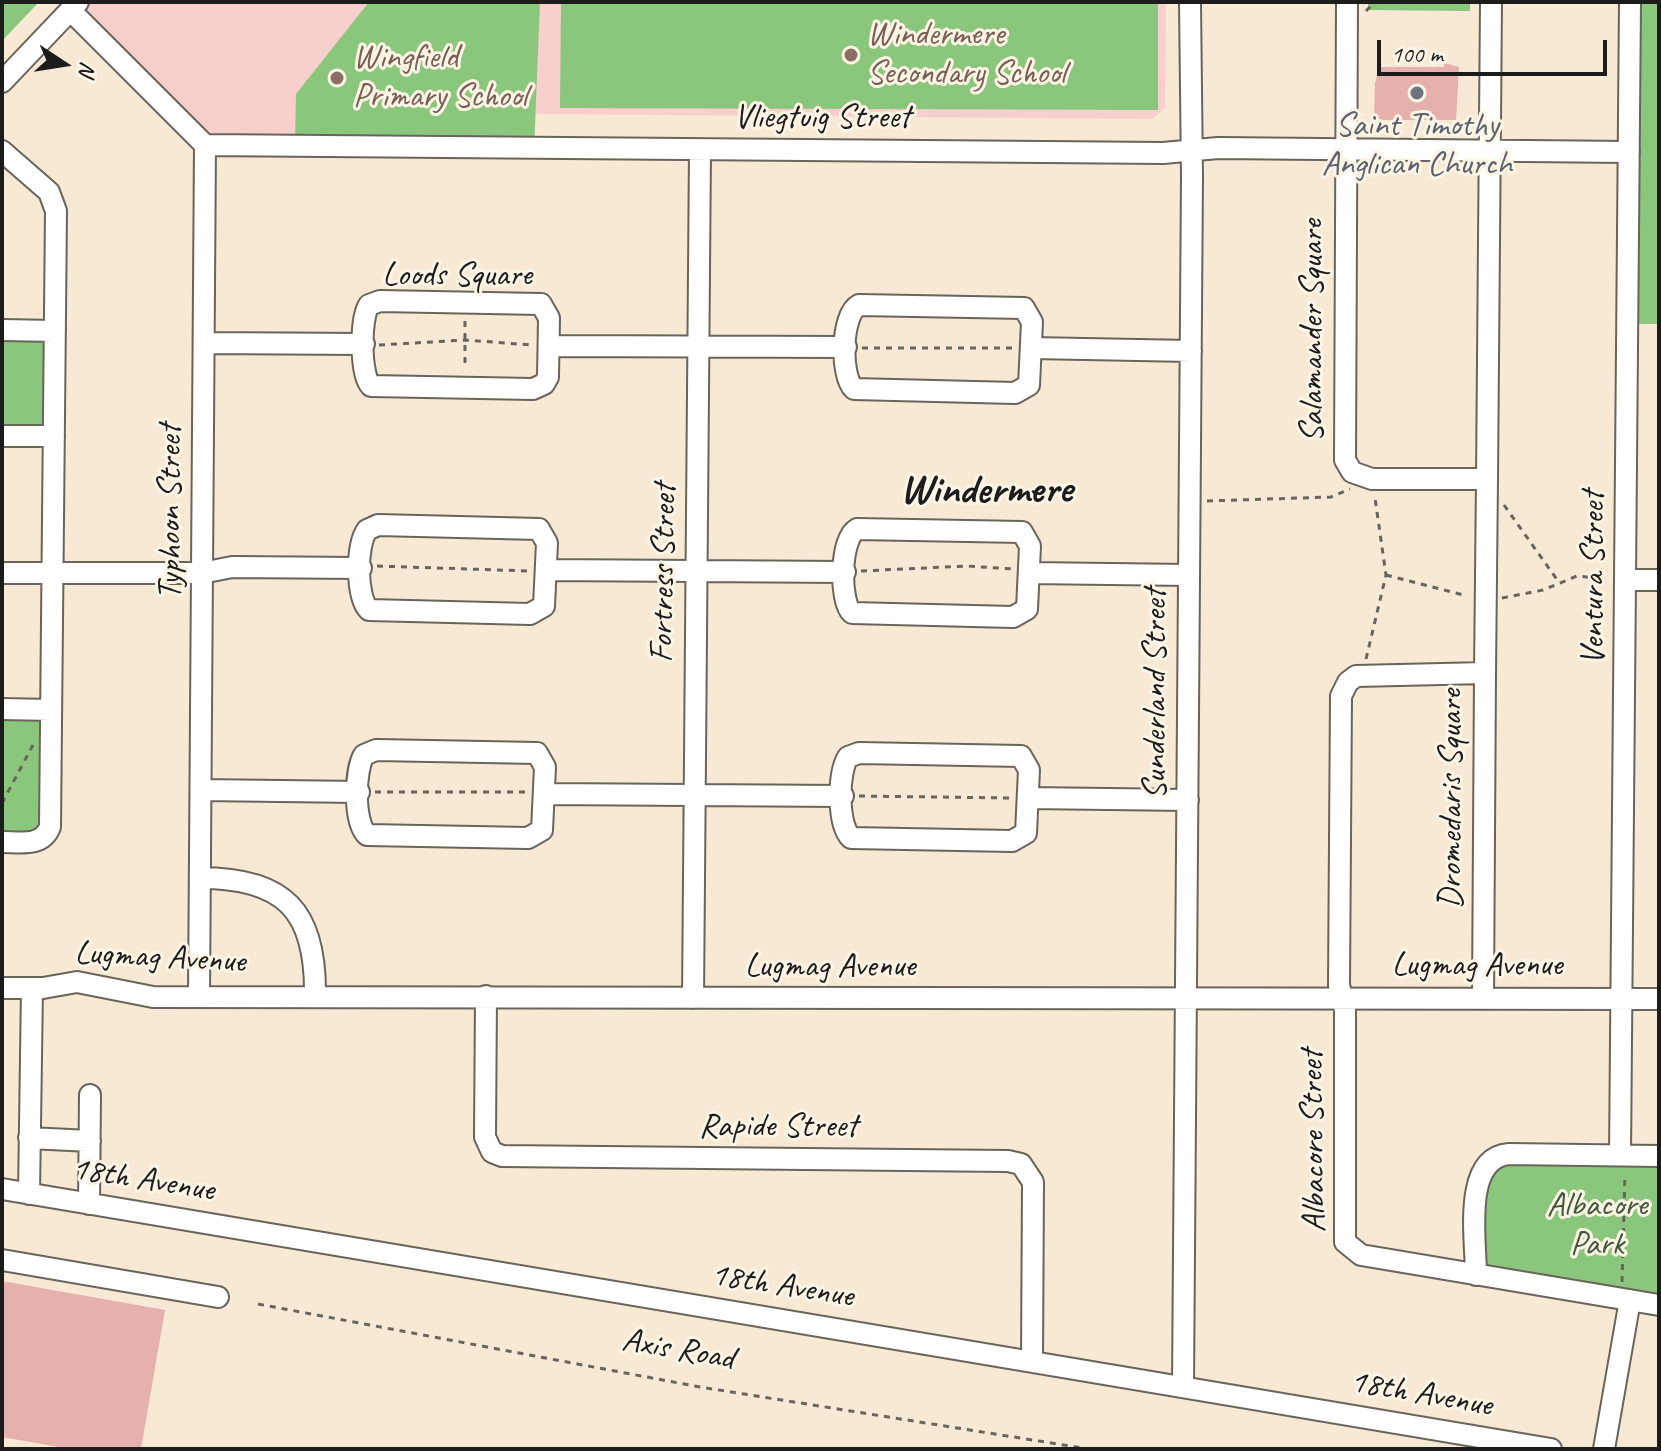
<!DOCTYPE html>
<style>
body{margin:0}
#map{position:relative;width:1661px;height:1451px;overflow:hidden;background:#f7e9d3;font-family:Caveat,sans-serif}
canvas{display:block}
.frame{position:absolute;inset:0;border:4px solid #1c1c1c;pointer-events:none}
.north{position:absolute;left:24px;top:24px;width:80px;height:80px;-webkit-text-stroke:6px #fcf5e5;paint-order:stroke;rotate:102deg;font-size:22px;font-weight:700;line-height:32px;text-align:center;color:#1c1c1c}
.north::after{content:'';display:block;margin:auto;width:28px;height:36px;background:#1c1c1c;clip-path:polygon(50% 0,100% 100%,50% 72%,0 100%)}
.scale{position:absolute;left:1377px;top:40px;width:230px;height:36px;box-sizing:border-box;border:4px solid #1c1c1c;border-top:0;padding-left:10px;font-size:24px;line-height:28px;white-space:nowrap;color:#1c1c1c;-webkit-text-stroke:6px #fcf5e5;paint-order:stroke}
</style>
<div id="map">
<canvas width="1661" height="1451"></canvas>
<div class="frame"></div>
<div class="north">N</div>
<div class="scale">100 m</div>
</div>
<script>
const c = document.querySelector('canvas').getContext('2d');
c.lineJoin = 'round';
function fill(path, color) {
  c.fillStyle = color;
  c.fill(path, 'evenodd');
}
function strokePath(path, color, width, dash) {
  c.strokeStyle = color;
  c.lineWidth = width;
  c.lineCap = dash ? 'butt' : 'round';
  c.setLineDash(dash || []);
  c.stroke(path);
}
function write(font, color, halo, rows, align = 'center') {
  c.font = font + ' Caveat,sans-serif';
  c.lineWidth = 6;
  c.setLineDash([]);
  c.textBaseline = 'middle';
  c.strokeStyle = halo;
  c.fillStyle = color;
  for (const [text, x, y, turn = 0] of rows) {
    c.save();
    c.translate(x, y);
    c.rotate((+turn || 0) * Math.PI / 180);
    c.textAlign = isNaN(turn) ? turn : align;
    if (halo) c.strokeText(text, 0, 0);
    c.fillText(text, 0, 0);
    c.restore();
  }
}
fill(new Path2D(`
 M78,2H1166L1165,108L1153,119L536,114L534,148L205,145L70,10Z`), '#f7d0cd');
fill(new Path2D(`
 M2,2H39L2,41Z
 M369,2H540L534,148L295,146L296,94Z
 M561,2H1158V110L560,108Z
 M1368,2H1470V11L1368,10Z
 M1637,2H1659V324H1636Z
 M2,335L44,340L47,345L42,426L2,430Z
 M2,714H31L44,722L40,832L2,837Z
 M1659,1161V1299L1489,1266L1484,1261L1483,1181L1497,1162Z`), '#8ac67b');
fill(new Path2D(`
 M1444,63L1459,67L1456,120H1374L1375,83L1380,67H1444Z
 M2,1281L165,1310L141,1449H70L2,1437Z`), '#e6b0ad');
const minor = new Path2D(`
 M1347,2L1345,460L1352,472L1372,479H1487L1491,2
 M70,10L205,145L1163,153L1218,148L1629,152
 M2,82L78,2
 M2,151L49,192L56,211L50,827C42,847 21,842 2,842
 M380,301L541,304L549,318L548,377L544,384L533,389L371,386C360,375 360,319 369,305Z
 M859,305L1024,308L1032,322L1029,385L1015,393L854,389C840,376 841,314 859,305Z
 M2,330L55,331
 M204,343L364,344
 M549,346L846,347
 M1032,348L1191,351
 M2,436H54
 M378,525L539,529L547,543L544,606L530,614L369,610C356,597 356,546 367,530Z
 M857,529L1022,532L1030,546L1027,609L1013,617L852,613C839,601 840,538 857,529Z
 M547,570L845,572
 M2,573H202L232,567L361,568
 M1030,573L1189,575
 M1626,580H1659
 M1485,673L1487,479
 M2,709L51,710
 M376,750L537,753L545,767L542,830L528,838L367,835C353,821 355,770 364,755Z
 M859,753L1021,756L1029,770L1026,833L1012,841L851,838C837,824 838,773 848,757Z
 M201,790L359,792
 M545,794L843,796
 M1028,798L1188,800
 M200,878C285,878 316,911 315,995
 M2,988H43L77,982L153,997L1659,999
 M486,996L485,1137L492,1152L502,1156L1008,1161L1021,1164L1033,1182L1032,1360
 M199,997L205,145
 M693,998L700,150
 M1483,998L1485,673L1356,676L1348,682L1341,696L1339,985L1345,1010V1242L1361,1255L1659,1305
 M29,1138L90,1141
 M1620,1155L1630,2
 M2,1189L1551,1449
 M29,1194L32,988
 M89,1204L90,1095
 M2,1260L218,1297
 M1476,1275C1476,1240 1462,1158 1509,1154L1659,1156
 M1183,1387L1192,176L1190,2
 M1604,1449L1630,1300`);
strokePath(minor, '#69645c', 24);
strokePath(new Path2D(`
 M1366,11L1375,2
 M465,321V369
 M379,345L466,340L531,345
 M862,348H1014
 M1207,501L1331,497L1350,489
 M1504,505L1558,581
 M377,566L529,571
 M861,571L967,566L1013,569
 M1386,575L1467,596
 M1502,598L1543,590L1577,576L1606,579
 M1366,659L1386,575L1375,498
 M375,792H528
 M859,796L1011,798
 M2,803L33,745
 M1622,1282L1625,1174
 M258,1304L700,1387L1089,1449`), '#69645c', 3, [6, 6]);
strokePath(minor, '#fff', 20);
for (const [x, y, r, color] of [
 [851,55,8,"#8d6e63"],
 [337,78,8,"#8d6e63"],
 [1417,93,8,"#6b7280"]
]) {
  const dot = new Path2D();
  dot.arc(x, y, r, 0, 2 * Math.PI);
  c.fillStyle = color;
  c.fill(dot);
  strokePath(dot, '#fcf5e5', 3);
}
write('34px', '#785e54', '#fcf5e5', [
 ["Windermere",867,35],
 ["Secondary School",867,74],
 ["Wingfield",353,58],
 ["Primary School",353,97]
], 'left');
write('34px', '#1c1c1c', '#fcf5e5', [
 ["Vliegtuig Street",822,118],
 ["Loods Square",457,276],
 ["Salamander Square",1313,331,-90],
 ["Typhoon Street",171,512,-90],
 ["Fortress Street",664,573,-89],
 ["Ventura Street",1594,578,-90],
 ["Sunderland Street",1156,694,-90],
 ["Dromedaris Square",1452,799,-90],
 ["Lugmag Avenue",160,958,3],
 ["Lugmag Avenue",1477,966],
 ["Lugmag Avenue",830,967],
 ["Rapide Street",778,1127],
 ["Albacore Street",1314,1141,-91],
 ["18th Avenue",143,1180,9],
 ["18th Avenue",782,1286,9],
 ["Axis Road",678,1350,10],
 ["18th Avenue",1421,1394,10]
]);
write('34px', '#5b616d', '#fcf5e5', [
 ["Saint Timothy",1417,126],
 ["Anglican Church",1417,165]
]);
write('34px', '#42583d', '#fcf5e5', [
 ["Albacore",1597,1206],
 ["Park",1597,1245]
]);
write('bold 42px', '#1c1c1c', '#fcf5e5', [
 ["Windermere",986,491]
]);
</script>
